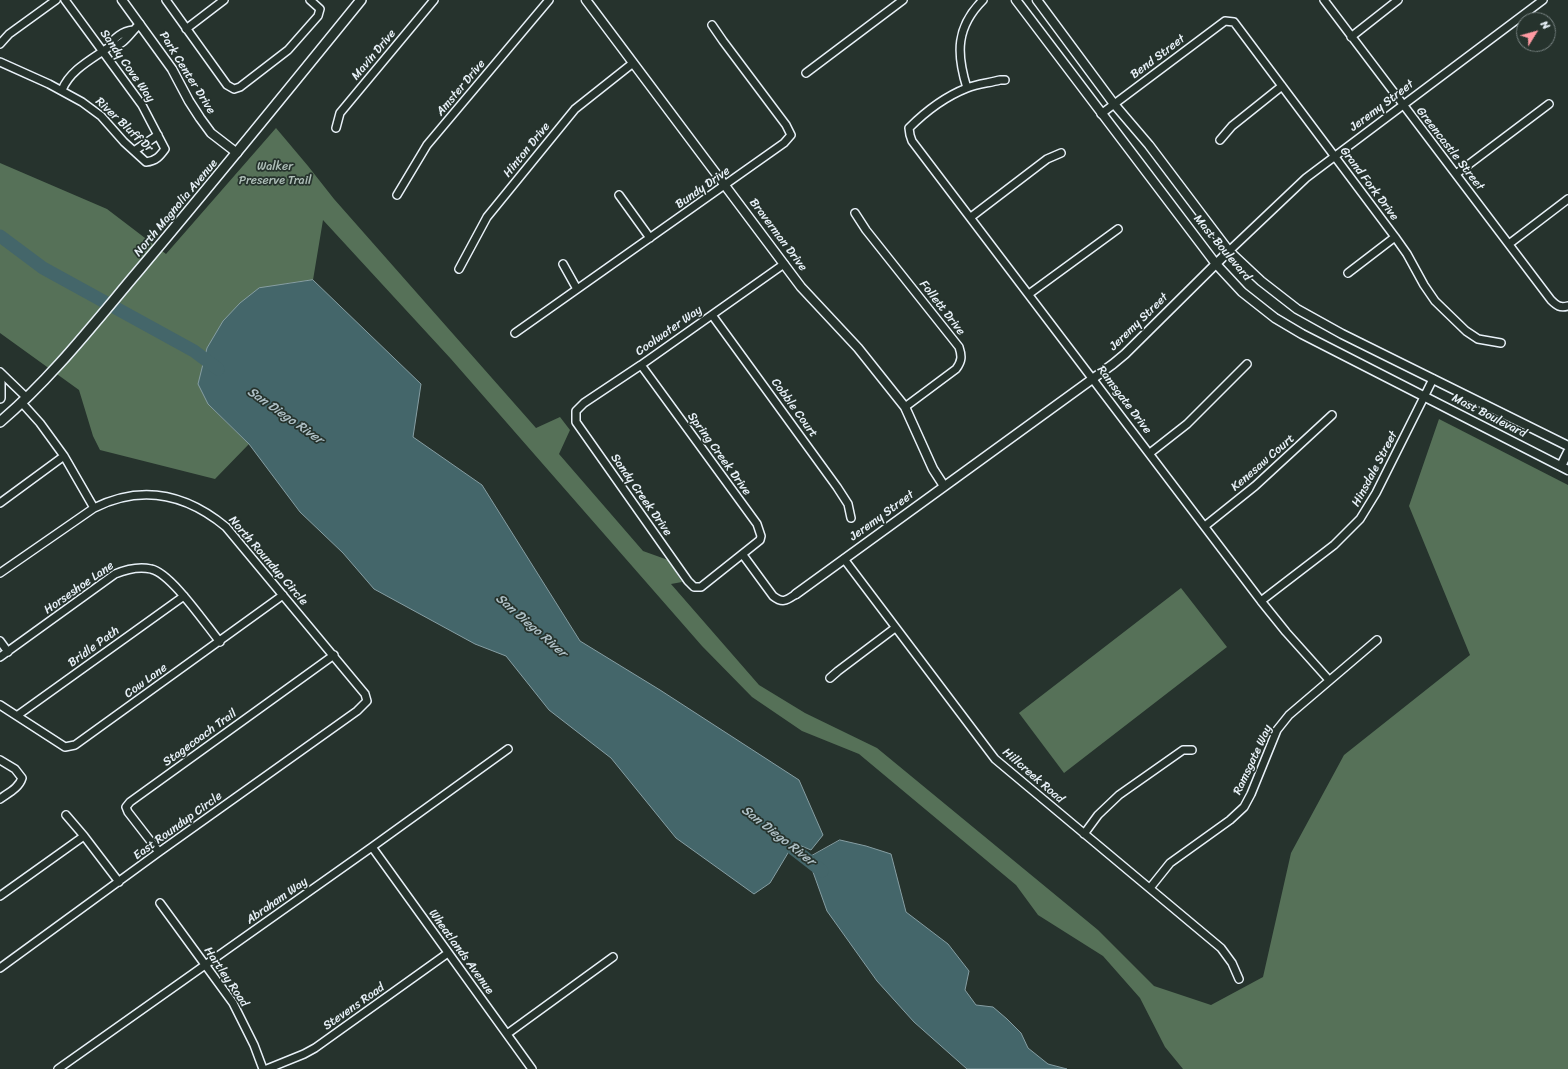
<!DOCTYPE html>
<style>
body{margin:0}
#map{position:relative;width:1568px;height:1069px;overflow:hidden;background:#26332d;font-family:Sriracha,sans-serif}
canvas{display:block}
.north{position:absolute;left:1516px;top:12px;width:40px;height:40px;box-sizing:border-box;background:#26332d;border:1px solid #747f7e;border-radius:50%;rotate:53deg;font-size:11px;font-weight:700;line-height:16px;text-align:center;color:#e8f1f8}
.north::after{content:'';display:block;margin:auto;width:14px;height:18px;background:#ff9aa2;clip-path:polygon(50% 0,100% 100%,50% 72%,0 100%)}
</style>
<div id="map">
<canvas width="1568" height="1069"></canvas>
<div class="north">N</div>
</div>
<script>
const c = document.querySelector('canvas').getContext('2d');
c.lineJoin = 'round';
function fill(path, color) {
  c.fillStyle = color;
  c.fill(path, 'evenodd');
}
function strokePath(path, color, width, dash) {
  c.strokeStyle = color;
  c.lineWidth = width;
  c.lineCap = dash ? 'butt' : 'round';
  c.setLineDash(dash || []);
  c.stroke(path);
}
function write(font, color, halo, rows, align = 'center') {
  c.font = font + ' Sriracha,sans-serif';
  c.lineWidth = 3.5;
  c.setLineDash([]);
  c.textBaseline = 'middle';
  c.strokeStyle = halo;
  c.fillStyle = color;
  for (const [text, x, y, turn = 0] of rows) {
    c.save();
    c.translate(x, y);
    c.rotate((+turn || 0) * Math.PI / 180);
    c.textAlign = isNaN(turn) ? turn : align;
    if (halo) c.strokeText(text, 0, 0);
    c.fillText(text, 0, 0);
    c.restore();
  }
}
fill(new Path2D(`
 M276,128L308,166L334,199L536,428L560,417L570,430L559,454L643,551L668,560L682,582L671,584L759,685L805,713L877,748L1098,930L1154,986L1211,1005L1263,977L1291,853L1344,755L1470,655L1409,506L1439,419L1568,485V1069H1183L1165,1047L1140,998L1103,956L1038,915L1016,885L859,754L802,731L752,697L702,646L451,359L323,220L313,280L285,284L208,404L249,444L215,479L100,450L93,436L79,390L0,333V163L107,209L166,254Z
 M1181,588L1227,647L1064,773L1019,713Z`), '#567158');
const water = new Path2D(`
 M313,280L421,384L413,437L482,485L580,641L660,690L799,780L823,835L811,850L794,843L770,883L754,894L676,838L611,758L549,710L506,656L475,644L374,589L343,553L300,512L249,444L208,404L198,384L207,348L223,321L240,303L259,288Z
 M840,840L866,846L891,854L906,912L948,944L969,971L965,990L976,1005L993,1007L1007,1019L1021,1033L1028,1048L1048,1064L1067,1069H967L914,1022L877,981L827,911L808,858Z`);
fill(water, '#44666a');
strokePath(water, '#869ea3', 1);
strokePath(new Path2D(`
 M0,236L43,268L194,351L218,369
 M777,836L822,871`), '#44666a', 13);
const minor = new Path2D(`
 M166,0L227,85L234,89L240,87L288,50L318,16L320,9L310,0
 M1324,0L1551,300C1557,306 1560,308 1568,306
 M186,29L224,0
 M1351,37L1398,0
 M0,44L9,34L56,0
 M109,47C124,47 130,32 140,24
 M109,47C113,38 123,31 133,30
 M0,62L49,84L82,102L101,116L124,142L146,162C156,161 160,156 165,149L142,105L65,0
 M806,73L903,0
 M1005,80H1000C989,83 977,84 967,88C944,97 926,111 909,128L910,135L912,141L1261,601L1286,632L1329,680
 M967,88C956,53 956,27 983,0
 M62,90C70,70 92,59 109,47
 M1101,114L1225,21L1234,22L1395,237L1407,254L1424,285L1435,301L1466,331L1478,339L1501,343
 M336,128L340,113L434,0
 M1220,140L1232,126L1282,86
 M134,151L158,135
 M1456,174L1549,104
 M397,195L427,145L549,0
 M619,195L650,238
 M855,213L866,230L959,347C962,356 962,361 956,369L905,407
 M971,217L1047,159L1061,153
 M1509,244L1568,199
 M1229,251L1306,178L1543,0
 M563,264L577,289
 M459,269L487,217L575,109L633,63
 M1348,273L1395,237
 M1029,294L1118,229
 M712,315L837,487L848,504L851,518
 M515,333L784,143L791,135L786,125L723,41L712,25
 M641,365L757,524L761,536L760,540L701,587H694L688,581L576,422V411L584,403L641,365L784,264
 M0,372L27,398
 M22,403L40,423L64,456L94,508
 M1150,453L1187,424L1247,364
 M0,503L64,456
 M1205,526L1255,486L1332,415
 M743,555L773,596C783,604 787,600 796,594
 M844,559L995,759L1221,948L1232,963L1239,979
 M0,573L94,508C142,484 186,494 226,527L360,688L365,694L367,701L357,711L159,852L0,968
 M1261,601L1334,545L1360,519L1376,493L1433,379
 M0,641L8,652
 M0,657L115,574C127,569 138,566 151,569C171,573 206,625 220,642
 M830,678L838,671L895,628
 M0,705L65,747L75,745L283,595
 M18,715L184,596
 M0,760L15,769L22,778C19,788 8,793 0,799
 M66,815L84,836L119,882
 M1084,834L1098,815L1119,795L1183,750H1192
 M372,847L532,1069
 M159,852L128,812L126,807L130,802L334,655
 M1150,888L1170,863L1230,820L1244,807L1251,794L1277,730L1289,715L1377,640
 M0,896L84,836
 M160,903L233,1003L254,1045L263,1069
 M507,1034L613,957
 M58,1069L372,847L508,749
 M267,1069L304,1054L315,1048L448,953`);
const tertiary = new Path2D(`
 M122,0L172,69L189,101L200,118L211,133L237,153
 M586,0L801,287L858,348L905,407L933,469L944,486
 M1016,0L1216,264L1242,292L1275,318L1302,334L1568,470
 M1037,0L1114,104L1149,145L1229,251L1261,281L1297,309L1342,334L1568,446
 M1561,466L1568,452
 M796,594L1113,364L1125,354L1229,251`);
const secondary = new Path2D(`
 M0,380V398
 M0,422C53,377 95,322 140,269C215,180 288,90 361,0`);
strokePath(minor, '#e8f1f8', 10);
strokePath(tertiary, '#e8f1f8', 11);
strokePath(secondary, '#e8f1f8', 12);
strokePath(minor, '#26332d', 7);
strokePath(tertiary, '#26332d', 8);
strokePath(secondary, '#26332d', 9);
write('12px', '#e8f1f8', '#26332d', [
 ["Mavin Drive",374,55,-50],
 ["Bend Street",1158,57,-37],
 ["Sandy Cove Way",127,66,55],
 ["Park Center Drive",187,73,58],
 ["Amster Drive",461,88,-50],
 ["Jeremy Street",1382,106,-37],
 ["River Bluff Dr",124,125,43],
 ["Greencastle Street",1450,149,52],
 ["Hinton Drive",527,150,-51],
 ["Grand Fork Drive",1369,184,53],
 ["Bundy Drive",703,188,-35],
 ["North Magnolia Avenue",176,208,-50],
 ["Braverman Drive",778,235,53],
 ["Mast Boulevard",1222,248,50],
 ["Follett Drive",942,308,52],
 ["Jeremy Street",1139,322,-44],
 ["Coolwater Way",669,331,-35],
 ["Ramsgate Drive",1124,400,53],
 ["Cobble Court",794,408,54],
 ["Mast Boulevard",1489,416,27],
 ["Spring Creek Drive",719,454,54],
 ["Kenesaw Court",1263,463,-41],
 ["Hinsdale Street",1375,469,-62],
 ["Sandy Creek Drive",641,495,55],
 ["Jeremy Street",882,516,-36],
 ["North Roundup Circle",268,561,49],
 ["Horseshoe Lane",79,588,-35],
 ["Bridle Path",94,647,-36],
 ["Cow Lane",146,681,-36],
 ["Stagecoach Trail",200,738,-36],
 ["Ramsgate Way",1253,760,-65],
 ["Hillcreek Road",1033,776,41],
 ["East Roundup Circle",178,826,-36],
 ["Abraham Way",277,901,-35],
 ["Wheatlands Avenue",461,952,54],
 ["Hartley Road",226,977,56],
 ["Stevens Road",354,1007,-35]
]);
write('12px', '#aebeb8', '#26332d', [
 ["Walker",275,167],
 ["Preserve Trail",275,181]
]);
write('italic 13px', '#afc0c6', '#26332d', [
 ["San Diego River",285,416,35],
 ["San Diego River",531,626,41],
 ["San Diego River",778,836,38]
]);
</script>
